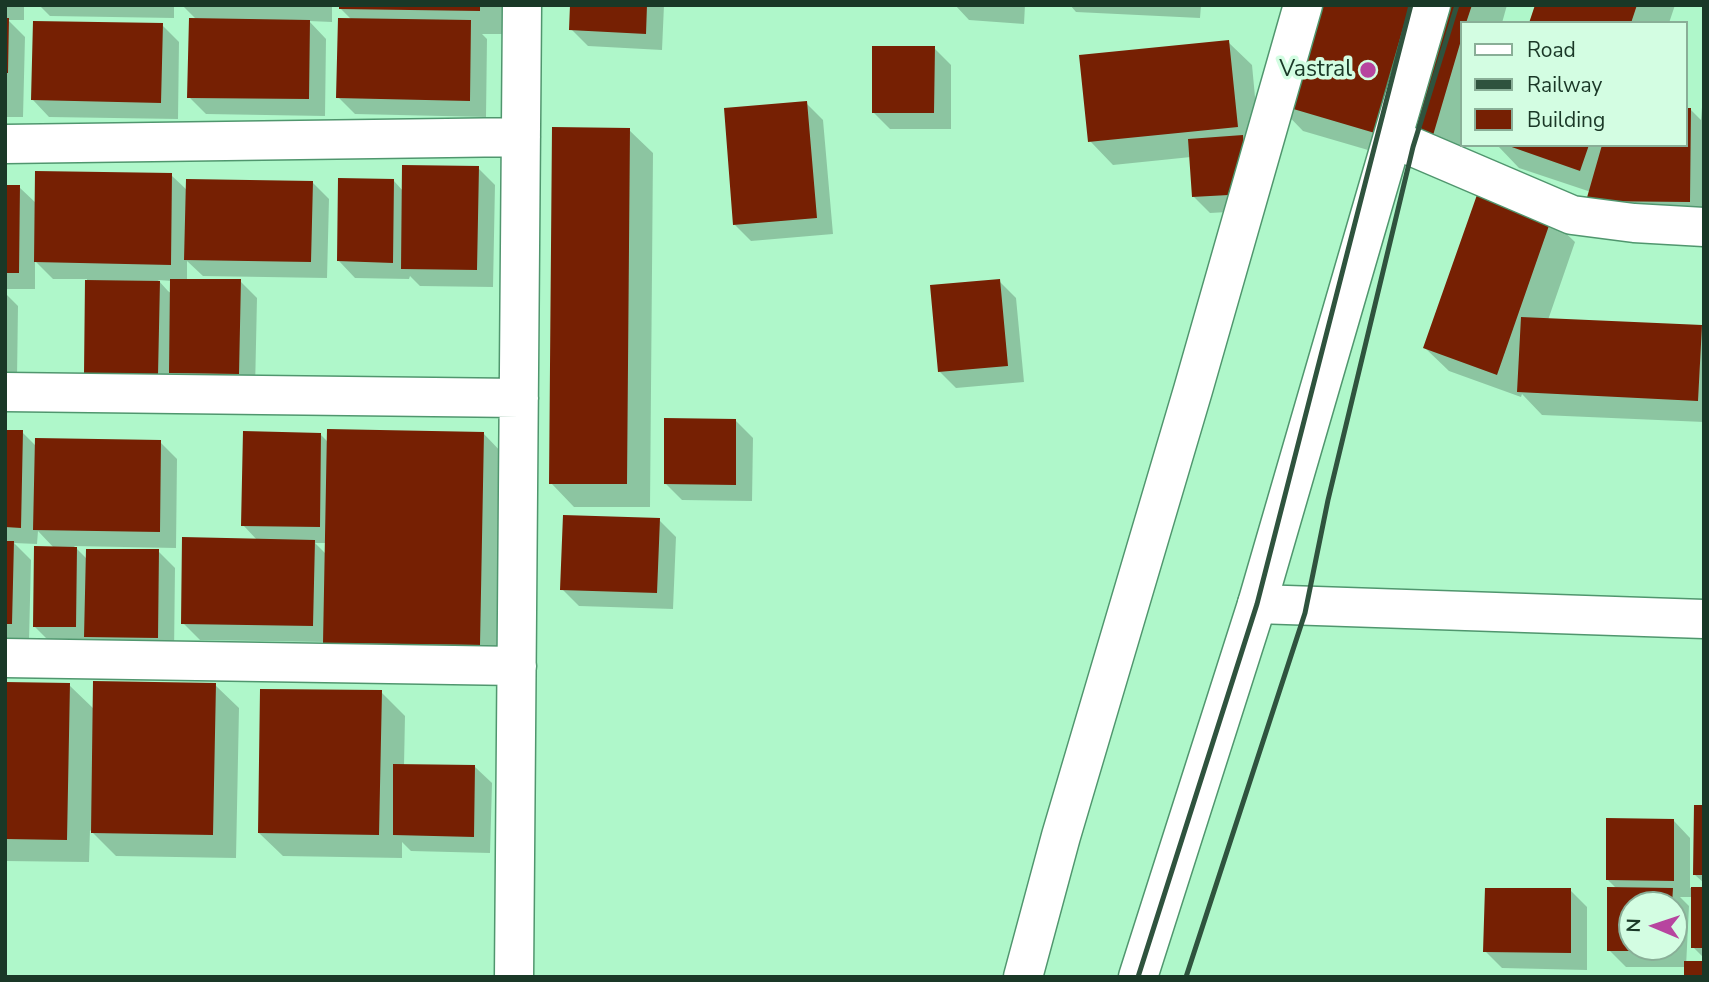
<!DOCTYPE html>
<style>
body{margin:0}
#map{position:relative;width:1709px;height:982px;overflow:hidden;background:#aff7ca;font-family:"Nunito Sans",sans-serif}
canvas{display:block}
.frame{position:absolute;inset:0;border:7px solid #1a3827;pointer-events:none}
.legend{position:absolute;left:1460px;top:21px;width:228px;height:126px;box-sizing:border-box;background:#d3fde2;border:2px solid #89ae97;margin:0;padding:9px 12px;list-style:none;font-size:21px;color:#1a3827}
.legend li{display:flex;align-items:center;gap:14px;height:35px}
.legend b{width:35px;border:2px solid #89ae97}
.north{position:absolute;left:1618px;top:891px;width:70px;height:70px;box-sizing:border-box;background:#d3fde2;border:2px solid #89ae97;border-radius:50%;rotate:272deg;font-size:19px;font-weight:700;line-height:28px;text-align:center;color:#1a3827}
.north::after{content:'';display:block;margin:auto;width:24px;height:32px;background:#b7459f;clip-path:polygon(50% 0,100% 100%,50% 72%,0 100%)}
</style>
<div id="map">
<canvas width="1709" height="982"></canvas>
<div class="frame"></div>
<ul class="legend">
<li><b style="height:9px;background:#fff"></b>Road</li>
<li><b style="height:9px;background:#2f533e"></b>Railway</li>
<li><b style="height:19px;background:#762003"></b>Building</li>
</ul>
<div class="north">N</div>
</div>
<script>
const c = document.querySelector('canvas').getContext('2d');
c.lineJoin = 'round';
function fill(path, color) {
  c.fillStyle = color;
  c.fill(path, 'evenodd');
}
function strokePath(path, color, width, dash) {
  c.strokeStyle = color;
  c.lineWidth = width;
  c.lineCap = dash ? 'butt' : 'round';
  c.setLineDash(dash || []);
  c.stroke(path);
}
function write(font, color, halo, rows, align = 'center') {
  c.font = font + ' "Nunito Sans",sans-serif';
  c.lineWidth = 7;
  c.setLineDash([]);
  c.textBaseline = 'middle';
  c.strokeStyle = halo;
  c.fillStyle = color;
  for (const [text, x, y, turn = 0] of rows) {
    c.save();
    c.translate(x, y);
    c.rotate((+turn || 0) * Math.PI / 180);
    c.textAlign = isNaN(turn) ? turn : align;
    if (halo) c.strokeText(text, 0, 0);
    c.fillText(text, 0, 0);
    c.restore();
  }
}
fill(new Path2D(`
 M5,5H24V20H8L25,37L23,117H5Z
 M39,5H174V18L50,16Z
 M182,5H332V22L309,21L326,39L325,116L206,114L189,97L197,20Z
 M340,5H503L502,34H482L487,39L486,117L355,114L338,97L352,20L340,8Z
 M572,5H664L662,50L588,46L571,29Z
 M955,5H1025L1024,24L969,20Z
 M1070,5H1201L1200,18L1076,12Z
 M1303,5H1507L1502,23H1462V145H1466L1457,176L1303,131L1275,102Z
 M1537,5H1675L1669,23H1531Z
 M162,25L179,42L178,119L49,117L33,100Z
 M1228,42L1252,65L1260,150L1263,210L1210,213L1194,197L1191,157L1113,165L1090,141Z
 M934,48L951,65V129H890L873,112Z
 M1704,81V219L1605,217L1591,192L1519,168L1497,145H1686L1690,109L1701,120Z
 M806,103L823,120L833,234L751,241L734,224Z
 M629,130L653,153L650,507H574L551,483Z
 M478,168L495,185L493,287L420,286L410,276L409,279L355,278L339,261L394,181L403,191Z
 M171,175L188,191L312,182L329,199L327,278L203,276L187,261V280L240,281L257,298L255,390L86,373L87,279H53L35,261V289H5V187H19L37,204ZM158,280L172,281V294L168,291Z
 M1551,219L1575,242L1548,320L1701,327L1704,330V422L1542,415L1522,394L1521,397L1449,371L1425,348Z
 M999,281L1016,298L1024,382L956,388L939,371Z
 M5,293L18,306L17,378H5Z
 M736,421L753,438L752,501L682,500L665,483Z
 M5,432H22L36,446L160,442L177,459L176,548L74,546L87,559L158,551L175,568L174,654L51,643L34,626L54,548L38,531L37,544L14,543L31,560L29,640L5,639Z
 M483,433L506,457L502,668L349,665L325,642L200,640L183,623L258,541L243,525L320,434L329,443ZM315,543H327V555Z
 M659,520L676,537L673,609L579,606L562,589Z
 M5,683L69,685L95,710L215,685L239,708L236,858L116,856L90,830L89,862L5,861Z
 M381,692L405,716L404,766L475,767L492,783L490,853L411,851L402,842V858L283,856L259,833Z
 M1704,807V883L1695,875Z
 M1674,821L1690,838V888H1704V958L1693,947V897H1680L1689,906L1686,967H1626L1609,950L1617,889L1608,880ZM1632,905H1674V947H1632Z
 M1570,890L1587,907V970L1502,968L1485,951Z`), '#0003');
fill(new Path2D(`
 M339,5H480V11L339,9Z
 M570,5H647L646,34L569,30Z
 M1302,5H1472L1466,23H1462V37L1429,149L1273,103Z
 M1535,5H1637L1631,23H1529Z
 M5,18H9L8,73H5Z
 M189,18L310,20L309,99L187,98Z
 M338,18L471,20L470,101L336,98Z
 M33,21L163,23L161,103L31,100Z
 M1229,40L1238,127L1088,142L1079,55Z
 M872,46H935L934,113H872Z
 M807,101L817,218L733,225L724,108Z
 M1686,108H1691L1690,202L1586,201L1602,145H1686Z
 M552,127L630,128L627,484H549Z
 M1243,135L1247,194L1192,197L1188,139Z
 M1506,145H1589L1580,171Z
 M402,165L479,166L477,270L401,269Z
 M35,171L172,173L171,265L34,262Z
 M338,178L394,179L393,263L337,261Z
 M186,179L313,181L311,262L184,260Z
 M5,185H20L19,273H5Z
 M1478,192L1552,217L1497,375L1423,348Z
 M170,279H241L239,374L169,373Z
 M1000,279L1008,366L938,372L930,285Z
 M85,280L160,281L158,375L84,374Z
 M1521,317L1702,325L1698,401L1517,392Z
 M664,418L736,419V485L664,484Z
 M327,429L484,432L480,645L323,643Z
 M5,430H23L21,528L5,527Z
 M243,431L321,433L320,527L241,526Z
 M35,438L161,440L160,532L33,530Z
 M563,515L660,518L657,593L560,590Z
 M182,537L315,540L313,626L181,624Z
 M5,541H14L12,624H5Z
 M34,546L77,547L76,627H33Z
 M86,549H159L158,638L84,637Z
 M93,681L216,683L213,835L91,833Z
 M5,682L70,683L67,840L5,839Z
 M260,689L382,690L379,835L258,833Z
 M393,764L475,765L474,837L393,835Z
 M1694,805H1704V875H1693Z
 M1606,818L1674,819V881L1606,880Z
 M1607,887L1673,888L1672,905H1632V947H1671V951H1607Z
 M1691,887H1704V948H1691Z
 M1485,888H1571V953L1483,952Z
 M1684,961H1704V977H1684Z`), '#762003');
const minor = new Path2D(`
 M5,144L521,137
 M1413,147L1572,215L1634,223L1704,227
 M5,392L519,398
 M1257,604L1704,619
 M5,658L517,666
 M514,977L522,5`);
const secondary = new Path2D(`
 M1023,977L1061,836L1193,390L1303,5
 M1138,977L1257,604L1431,5`);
strokePath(minor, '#50966e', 41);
strokePath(secondary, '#50966e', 41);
strokePath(minor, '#fff', 38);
strokePath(secondary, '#fff', 38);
strokePath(new Path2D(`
 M1138,977L1257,604L1411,5
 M1186,977L1305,613L1328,500L1413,147L1457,5`), '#2f533e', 5);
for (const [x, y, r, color] of [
 [1368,70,9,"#b7459f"]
]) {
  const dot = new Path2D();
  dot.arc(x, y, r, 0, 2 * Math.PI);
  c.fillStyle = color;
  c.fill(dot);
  strokePath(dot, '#d3fde2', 2.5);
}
write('23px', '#1a3827', '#d3fde2', [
 ["Vastral",1352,70]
], 'right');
</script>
